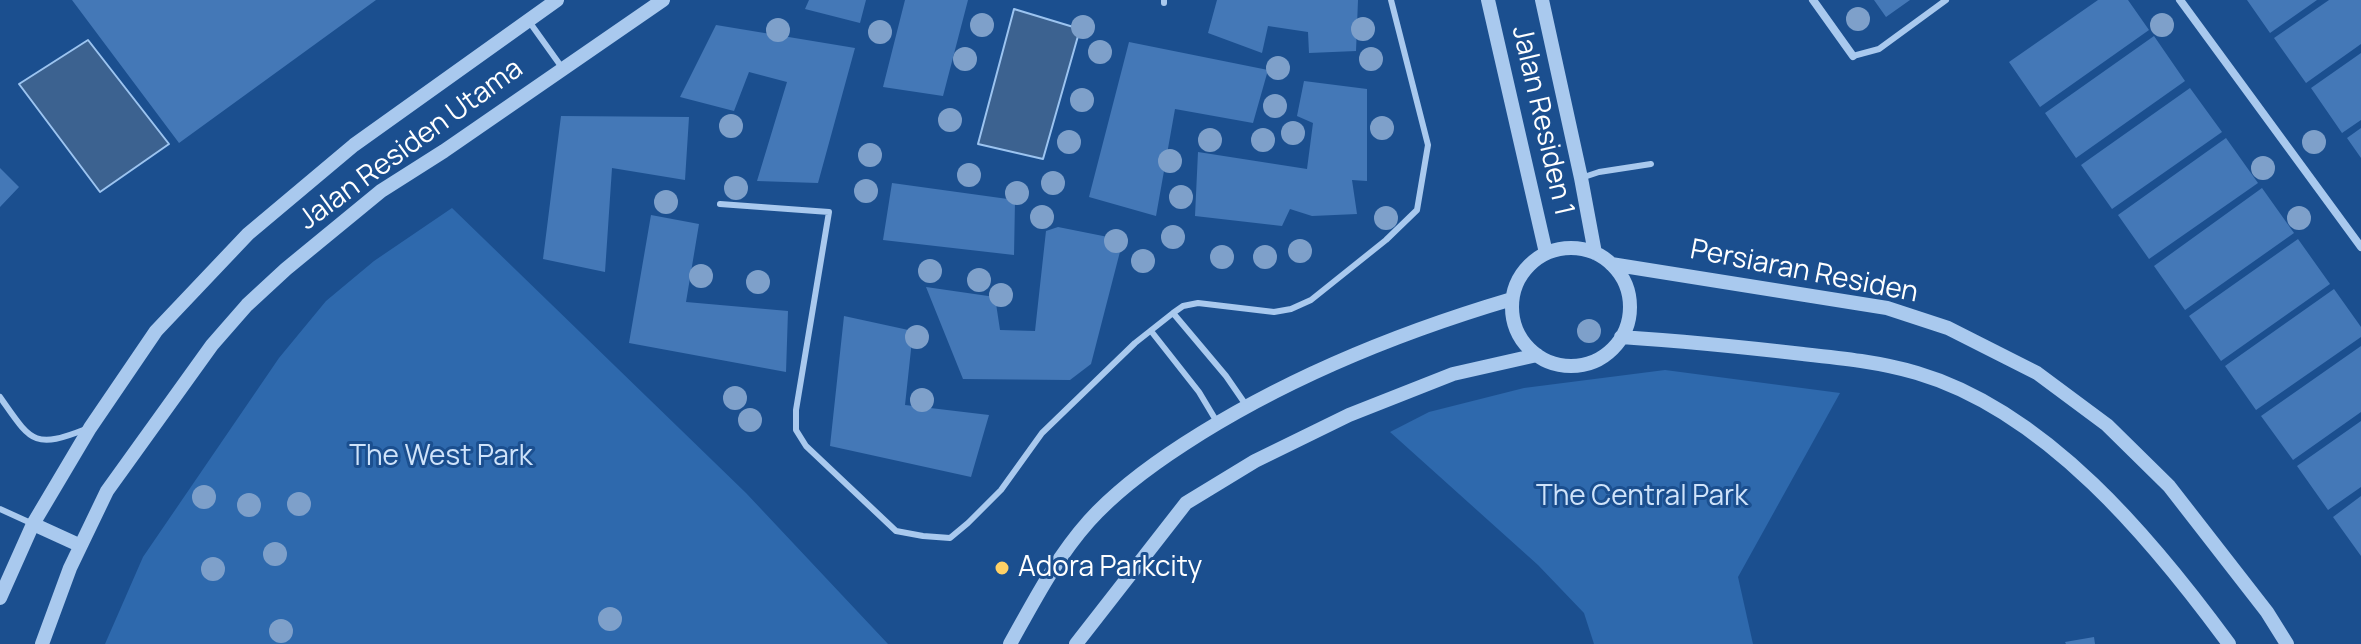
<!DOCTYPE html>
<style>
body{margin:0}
canvas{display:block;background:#1b4f8f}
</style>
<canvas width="2361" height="644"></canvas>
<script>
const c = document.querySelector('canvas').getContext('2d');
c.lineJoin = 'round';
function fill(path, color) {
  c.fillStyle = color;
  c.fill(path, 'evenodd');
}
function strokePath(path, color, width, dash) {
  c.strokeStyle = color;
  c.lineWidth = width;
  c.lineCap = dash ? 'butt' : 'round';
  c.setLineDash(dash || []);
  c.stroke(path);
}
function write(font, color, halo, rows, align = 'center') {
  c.font = font + ' Manrope,sans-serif';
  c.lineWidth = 6;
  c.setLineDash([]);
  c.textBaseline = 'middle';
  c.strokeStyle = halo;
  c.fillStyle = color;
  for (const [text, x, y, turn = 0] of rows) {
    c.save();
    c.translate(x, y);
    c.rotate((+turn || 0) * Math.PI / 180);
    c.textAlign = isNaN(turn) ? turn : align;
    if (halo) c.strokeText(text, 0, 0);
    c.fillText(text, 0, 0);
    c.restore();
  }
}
fill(new Path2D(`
 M452,208L746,493L888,644H105L143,557L279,358L326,301L374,261Z
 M1665,370L1840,393L1738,577L1753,644H1594L1584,613L1538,565L1390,432L1429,412L1524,388Z`), '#2e69ad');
const water = new Path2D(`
 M1014,9L1080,29L1043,159L978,144Z
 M88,40L169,144L100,192L19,84Z`);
fill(water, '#3c6290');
strokePath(water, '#9cc4f0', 2);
fill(new Path2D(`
 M72,0H376L179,143Z
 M809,0H866L860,23L805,9Z
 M905,0H968L943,96L883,87Z
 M1217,0H1358L1356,51L1309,53L1308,32L1268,26L1262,53L1208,33Z
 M1874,0H1910L1886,17Z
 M2098,0H2128L2149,30L2040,107L2009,62Z
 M2247,0H2317L2270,33Z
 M2329,0H2361V44L2306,83L2274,38Z
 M716,25L855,48L818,183L757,181L787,82L749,72L734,111L680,97Z
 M2154,36L2185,81L2076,158L2045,113Z
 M1129,42L1268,70L1253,123L1175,109L1156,216L1089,197Z
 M2361,53V120L2342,133L2311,88Z
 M1304,81L1367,89V181L1352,180L1357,214L1312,216L1290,209L1282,226L1195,216L1198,152L1307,169L1313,123L1297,116Z
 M2190,88L2222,132L2112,209L2081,165Z
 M561,116L689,117L685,180L612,168L605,272L543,259Z
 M2361,128V158L2347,138Z
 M2226,138L2258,183L2149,259L2118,215Z
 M0,168L19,187L0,207Z
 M892,183L1015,200L1014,255L883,240Z
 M2262,188L2294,233L2185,310L2154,266Z
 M651,215L699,224L686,302L788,311L786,372L629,343Z
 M1058,227L1123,240L1091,364L1070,380L963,379L926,287L995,297L1000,330L1035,331L1046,231Z
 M2298,239L2330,284L2221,361L2189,316Z
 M2334,289L2361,327V337L2256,410L2225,366Z
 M844,316L913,331L905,405L989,415L971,477L830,446Z
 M2361,346V412L2293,460L2261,416Z
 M2361,421V487L2328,510L2297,466Z
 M2361,496V556L2333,517Z
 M2094,637L2095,644H2066L2065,642Z`), '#4478b7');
strokePath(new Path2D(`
 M1164,3V0
 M528,20L563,69
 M1853,56L1879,49L1946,0
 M1581,178L1599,172L1651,164
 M720,204L829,212L796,410V430L806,446L896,531L923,536L950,538L968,523L1001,490L1042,433L1135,343L1173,313L1183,306L1198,303L1274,312L1291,309L1311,300L1386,240L1417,210L1428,145L1391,0
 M1173,313L1226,376L1246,405
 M1151,331L1199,392L1217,422
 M0,397C31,441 33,450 86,429
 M0,509L33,524`), '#a9c9ee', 6);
strokePath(new Path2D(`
 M1813,0L1853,56
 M2180,0L2361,247`), '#a9c9ee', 8);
strokePath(new Path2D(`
 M1488,0L1546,253
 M1542,0L1581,178L1595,253
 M1512 307a59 59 0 1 1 118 0a59 59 0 1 1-118 0Z
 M1611,264L1887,308L1948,328L2037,373L2107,425L2169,486L2267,612L2287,644
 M1621,337C1682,341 1742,347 1803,354C1841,358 1880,362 1917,373C2046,411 2152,539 2229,644
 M33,524L79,545
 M0,598L33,524L90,428L156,331L248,234L354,145L557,0
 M42,644L70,568L107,491L212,345L247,305L286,269L381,191L444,151L663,0
 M1010,644C1034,601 1056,558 1089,521C1116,491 1150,466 1184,444C1284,379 1397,333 1512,299
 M1076,644L1186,503L1255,461L1349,415L1453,374L1537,355`), '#a9c9ee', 14);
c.fillStyle = '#7ea0ca';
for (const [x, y] of [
 [1858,19],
 [982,25],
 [2162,25],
 [1083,27],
 [1363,29],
 [778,30],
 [880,32],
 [1100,52],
 [965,59],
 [1371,59],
 [1278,68],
 [1082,100],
 [1275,106],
 [950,120],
 [731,126],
 [1382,128],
 [1293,133],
 [1210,140],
 [1263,140],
 [1069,142],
 [2314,142],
 [870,155],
 [1170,161],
 [2263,168],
 [969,175],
 [1053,183],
 [736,188],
 [866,191],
 [1017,193],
 [1181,197],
 [666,202],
 [1042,217],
 [1386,218],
 [2299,218],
 [1173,237],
 [1116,241],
 [1300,251],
 [1222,257],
 [1265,257],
 [1143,261],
 [930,271],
 [701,276],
 [979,280],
 [758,282],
 [1001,295],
 [1589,331],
 [917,337],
 [735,398],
 [922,400],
 [750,420],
 [204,497],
 [299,504],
 [249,505],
 [275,554],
 [213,569],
 [610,619],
 [281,631]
]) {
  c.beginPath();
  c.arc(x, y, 12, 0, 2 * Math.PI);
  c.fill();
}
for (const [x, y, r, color] of [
 [1002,568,8,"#ffd166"]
]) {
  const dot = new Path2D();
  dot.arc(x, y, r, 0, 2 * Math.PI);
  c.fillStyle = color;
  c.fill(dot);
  strokePath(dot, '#1b4f8f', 3);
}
write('28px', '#fff', '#1b4f8f', [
 ["Jalan Residen 1",1542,121,77],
 ["Jalan Residen Utama",411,145,-36],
 ["Persiaran Residen",1804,272,11]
]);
write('28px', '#cfe3fa', '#1b4f8f', [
 ["The West Park",441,457],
 ["The Central Park",1642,497]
]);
write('28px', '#fff', '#1b4f8f', [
 ["Adora Parkcity",1018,568]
], 'left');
</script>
